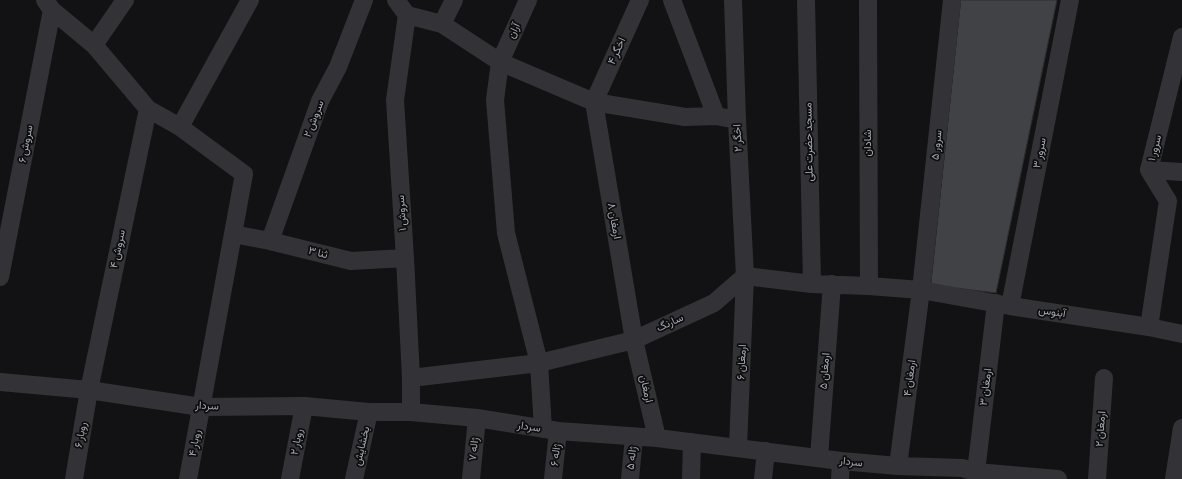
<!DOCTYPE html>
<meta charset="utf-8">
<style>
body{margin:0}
canvas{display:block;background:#121113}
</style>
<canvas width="1182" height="479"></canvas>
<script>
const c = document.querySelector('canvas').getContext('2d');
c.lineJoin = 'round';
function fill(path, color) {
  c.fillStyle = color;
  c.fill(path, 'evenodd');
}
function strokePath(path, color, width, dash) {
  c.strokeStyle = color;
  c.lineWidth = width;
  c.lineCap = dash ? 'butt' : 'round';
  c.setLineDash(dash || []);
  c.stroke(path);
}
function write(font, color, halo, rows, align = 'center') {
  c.font = font + ' Manrope,Vazirmatn,sans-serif';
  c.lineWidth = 3.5;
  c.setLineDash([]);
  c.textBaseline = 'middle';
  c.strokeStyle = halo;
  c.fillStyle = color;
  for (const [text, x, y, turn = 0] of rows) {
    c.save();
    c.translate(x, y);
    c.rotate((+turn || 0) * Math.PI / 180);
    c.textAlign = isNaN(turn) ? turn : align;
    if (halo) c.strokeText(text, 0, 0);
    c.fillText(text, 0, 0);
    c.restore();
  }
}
const building = new Path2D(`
 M961,0H1057L996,293L931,285Z`);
fill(building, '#414246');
strokePath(building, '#2c2c2f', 1);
strokePath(new Path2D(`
 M45,0L52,10L94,45L148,109L180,127L244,174L188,479
 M396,0L407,15L442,24L500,62L594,102L685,117L716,116L737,120
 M528,0L500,62L495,100L506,233L539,363L543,429
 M672,0L716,116
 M733,0L737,120L745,276L738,447
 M806,0L812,284
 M868,0L869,286
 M407,15L395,100L405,258L411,378V412
 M442,24L454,0
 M94,45L125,0
 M594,102L634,340L657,438
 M594,102L640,0
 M180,127L250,0
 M1149,170L1182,172
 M233,234L270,241L351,261L405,258
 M270,241L320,101L338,67L364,0
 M0,277L52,10
 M1010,306L1070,0
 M1149,327L1168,201L1149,170L1182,37
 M411,378L539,363L634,340L714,303L745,276L812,284L869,286L921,290L1010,306L1149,327L1182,334
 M0,382L89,390L201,407L304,406L369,412H411L477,418L558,431L657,438L841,461L898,466L962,468L976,472L1058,479
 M819,457L832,284
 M898,466L921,290L952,0
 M976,472L996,303
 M74,479L89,390L148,109
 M290,479L304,406
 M354,479L369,412
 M471,479L477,418
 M553,479L558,431
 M630,479L634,437
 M691,479L692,442
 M763,479L766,451
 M840,479L841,461
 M1097,479L1104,378
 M1174,479L1182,428`), '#333337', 18);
write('11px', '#a4a7b2', '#0d0d0e', [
 ["آران",514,31,-65],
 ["اخگر ۴",617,51,-66],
 ["سروش ۲",314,119,-69],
 ["اخگر ۲",738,138,-93],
 ["مسجد حضرت علی",809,142,-91],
 ["شادان",868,143,-90],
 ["سروش ۶",26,144,-79],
 ["سرور ۵",937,145,-84],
 ["سرور ۱",1155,148,-76],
 ["سرور ۳",1040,153,-79],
 ["سروش ۱",402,213,-94],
 ["ارمغان ۸",614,221,80],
 ["سروش ۴",118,249,-78],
 ["ثنا ۳",318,253,14],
 ["آبنوس",1052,312,9],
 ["سارنگ",670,323,-25],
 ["ارمغان ۶",742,362,-87],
 ["ارمغان ۵",825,371,-86],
 ["ارمغان ۴",910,378,-83],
 ["ارمغان ۳",986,387,-83],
 ["ارمغان",646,389,77],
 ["سردار",207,406,3],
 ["سردار",529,427,9],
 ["ارمغان ۲",1101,429,-86],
 ["روبار ۶",81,435,-80],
 ["روبار ۲",297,442,-79],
 ["روبار ۴",195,443,-80],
 ["بخشایش",362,446,-77],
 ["ژاله ۷",474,449,-84],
 ["ژاله ۶",556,455,-83],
 ["ژاله ۵",632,458,-84],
 ["سردار",851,462,6]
]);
</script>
